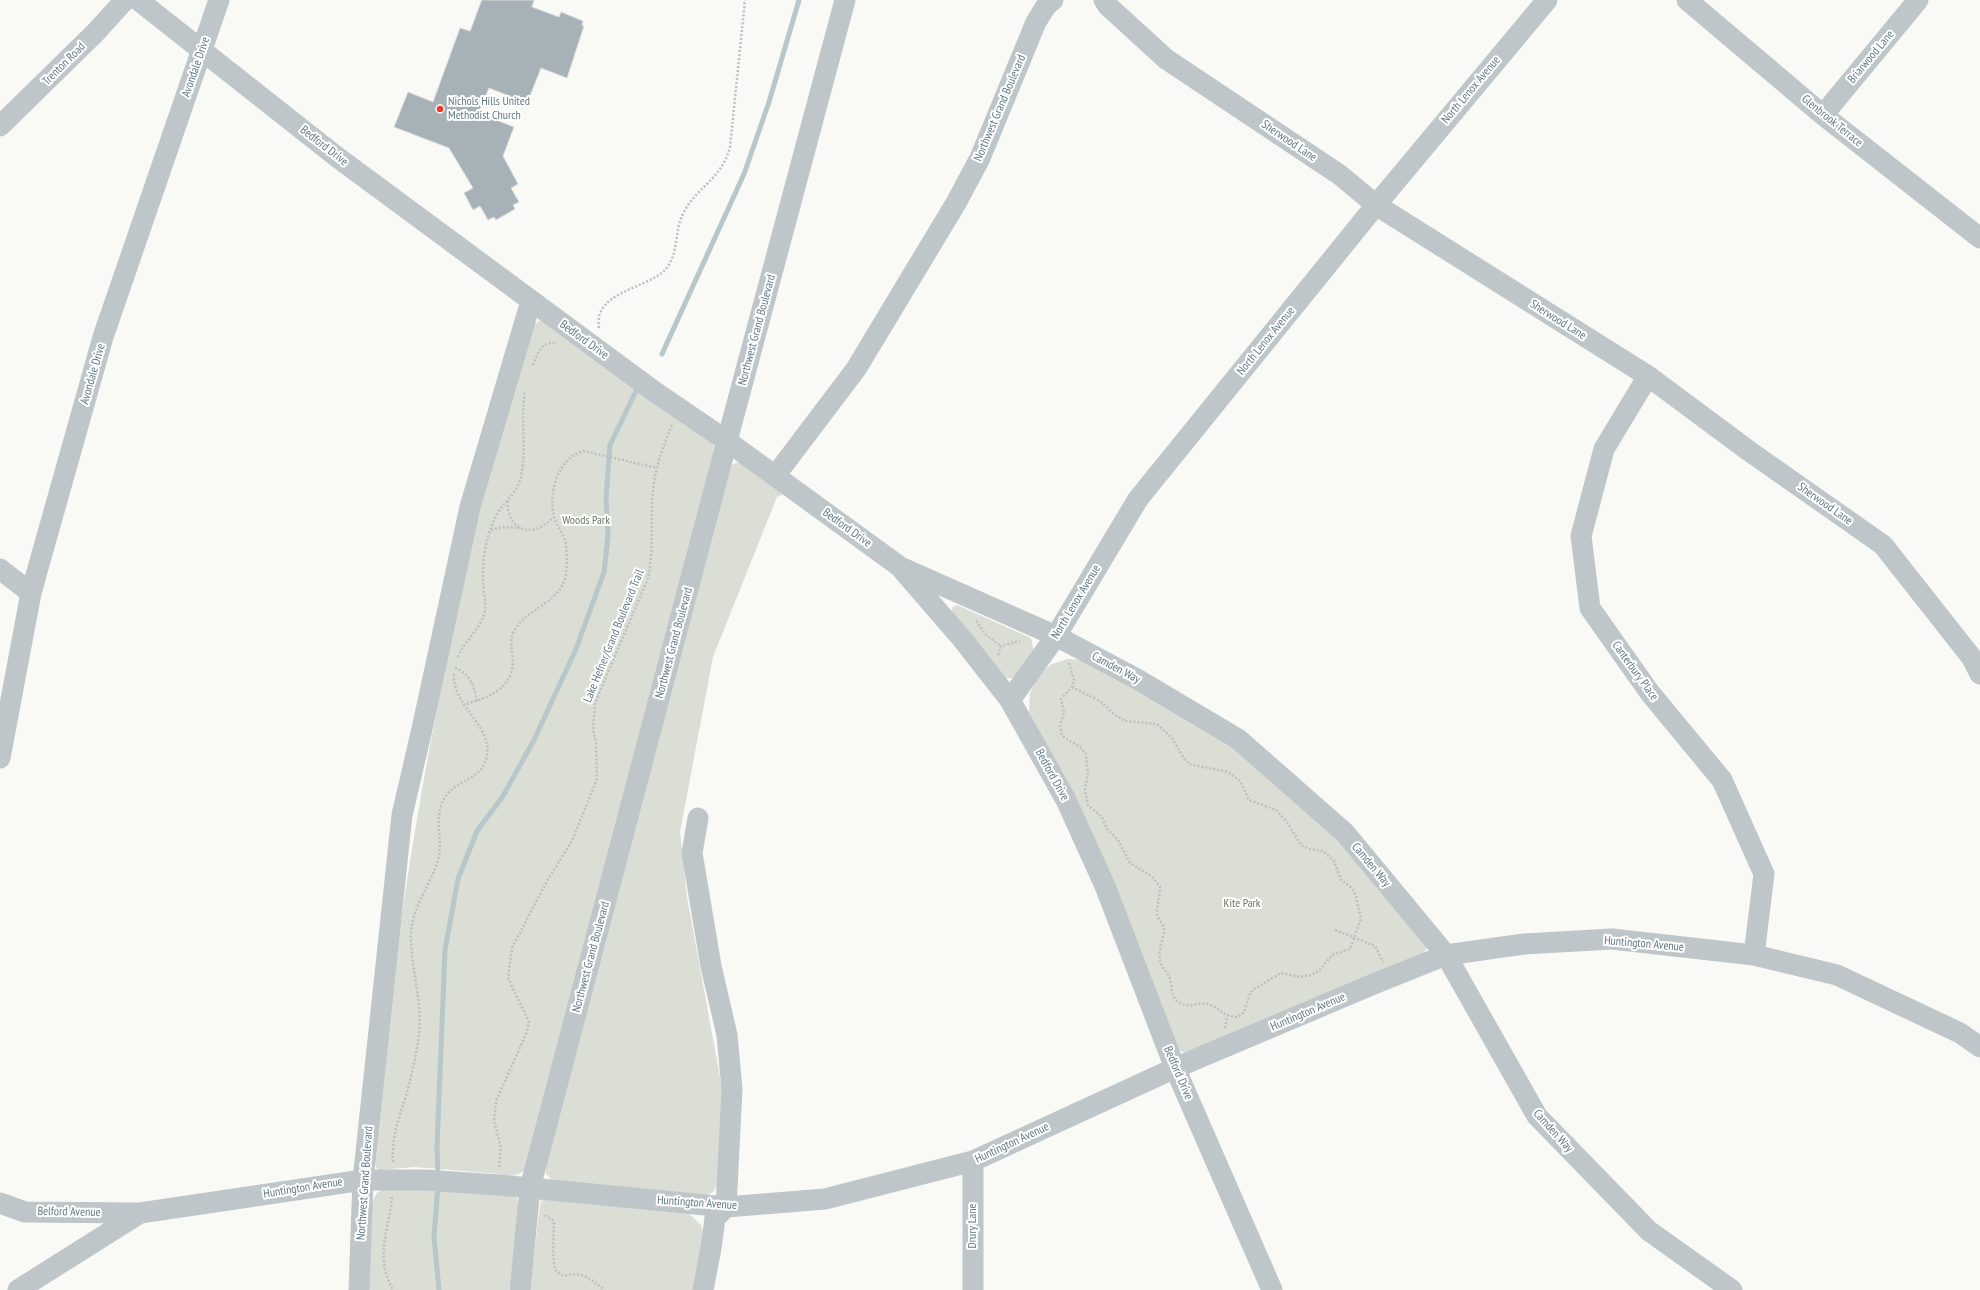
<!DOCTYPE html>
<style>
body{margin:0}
canvas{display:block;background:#f9f9f6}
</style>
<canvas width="1980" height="1290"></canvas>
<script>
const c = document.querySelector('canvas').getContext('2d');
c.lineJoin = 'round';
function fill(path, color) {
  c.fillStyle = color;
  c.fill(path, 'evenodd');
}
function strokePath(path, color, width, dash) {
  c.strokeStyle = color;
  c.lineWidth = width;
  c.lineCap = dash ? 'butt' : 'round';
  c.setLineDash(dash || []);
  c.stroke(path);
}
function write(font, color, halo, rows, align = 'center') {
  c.font = font + ' "PT Sans Narrow",sans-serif';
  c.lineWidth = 4;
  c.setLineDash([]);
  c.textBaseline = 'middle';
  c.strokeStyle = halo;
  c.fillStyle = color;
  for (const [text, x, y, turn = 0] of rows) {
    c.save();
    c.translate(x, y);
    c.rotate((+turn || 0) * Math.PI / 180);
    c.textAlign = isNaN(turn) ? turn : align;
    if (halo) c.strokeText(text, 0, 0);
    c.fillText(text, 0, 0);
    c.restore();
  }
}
fill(new Path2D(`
 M539,321L548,322L714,445L713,454L527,1161V1169C517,1176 511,1177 499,1174L415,1167L378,1170L375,1165C388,978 418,792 458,608C467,571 474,532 483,495C498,438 517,382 533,326Z
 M741,461L785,493L777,497L713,657L680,832L687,897L722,1088L717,1185L713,1192L706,1196L554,1182L546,1174V1167L731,465Z
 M957,605L1031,638L1034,652L1014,678H1004L951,613L953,607Z
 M1068,659L1081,660L1198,721L1284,784L1326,823L1427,947L1424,954L1345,985L1192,1053C1184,1054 1180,1052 1175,1046L1072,793L1029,712L1030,693L1039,674L1052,664Z
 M387,1188L503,1194L517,1198L519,1210L509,1290H369L372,1205C374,1195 377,1191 387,1188Z
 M547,1199L689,1214L701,1225L704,1234L695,1290H530L539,1213L541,1201Z`), '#daded5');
strokePath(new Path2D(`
 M662,354L744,174L769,102L799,0
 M438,1175L437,1147L445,950L458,879L477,831L503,796L534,740L576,649L604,572L608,536L606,498L610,445L637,389
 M438,1185L434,1237L439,1290`), '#b7c7ca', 5);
const building = new Path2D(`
 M482,0H534L532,7L559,17L561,12L583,21L582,26H584L567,78L541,68L527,103L489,88L478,113L514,127L503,156L518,184L511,188L519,202L513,205L515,209L496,220L494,217L488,220L480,206L473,210L464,193L473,188L449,148L394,127L408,92L433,102L460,28L470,31Z`);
fill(building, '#a6b2b7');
strokePath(building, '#dbdbd9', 1);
strokePath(new Path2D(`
 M599,328C593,293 643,289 663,272C679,257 674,234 682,216C695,187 721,181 730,147L745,0
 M533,365C537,354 542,339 557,344
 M508,501C506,517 517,534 536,529C543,527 548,522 554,517
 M491,530L503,527L520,528
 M976,621L986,635L1001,646
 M998,655L1001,646L1020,641
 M458,657C464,640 482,629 485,610C486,600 483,590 483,580C482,560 486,538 494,520C500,504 518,494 521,476C527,448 520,419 525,391
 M1069,663L1074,680L1072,687
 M455,668C470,674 474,685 477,701
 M1072,687L1100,701L1115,715L1125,721L1157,724L1172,738L1183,757L1189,764L1228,772L1240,781L1249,800L1276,810L1287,822L1301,845L1309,849L1323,851L1334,861L1341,880L1352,888L1356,896L1361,919L1350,949L1332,955L1319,971L1311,975L1300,977L1281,973L1254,989L1250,994L1244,1012L1238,1017C1222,1016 1223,1011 1211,1005C1200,1000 1189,1010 1178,1002C1171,996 1172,987 1170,979C1168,972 1161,968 1160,961C1158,950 1163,941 1164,930C1164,924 1158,920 1157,914C1157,904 1160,895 1160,886L1151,876L1130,863L1118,840L1107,829L1102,817L1088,805L1085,790L1088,773L1086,754L1080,747L1065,738L1062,735L1060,726L1064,713L1061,699Z
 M463,705C486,698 513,690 513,661C512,650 509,641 514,631C526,608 562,603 566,574C567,564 567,554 566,544C564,533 556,526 554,516C548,493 558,457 584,451L657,468
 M1335,930L1375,946L1383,962
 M1225,1028L1227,1016
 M393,1162C391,1135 400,1117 407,1092C412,1073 417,1053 419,1033C422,1001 412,971 411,940C409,911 430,887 438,860C443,843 435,824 441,806C450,777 483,784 487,755C492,725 452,706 454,674
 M499,1167L501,1148L494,1121L496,1101L526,1034L529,1022L508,978L512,948L547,881L572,841L597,779L596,743L593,730L595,703L648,578C655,546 649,515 654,483C657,462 664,444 672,425
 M392,1197C389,1232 374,1256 393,1290
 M545,1215L554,1221L553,1255L555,1270L564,1276C584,1271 590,1279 605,1290`), '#bcc0c3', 2.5, [2, 2]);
strokePath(new Path2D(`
 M138,0L337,157L655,392L727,441L899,566L963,640L1010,700L1066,800L1105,886L1175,1068L1272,1290
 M1104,0L1108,6L1166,59L1340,175L1376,205L1648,376L1749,451L1883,545L1972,658L1980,674
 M1687,0L1823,115L1980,238
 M1823,115L1918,0
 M0,126L95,33L125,0
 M1648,376L1604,449L1581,536L1590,608L1650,693L1722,780L1764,874L1754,955
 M775,476L856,369L956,203L980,158L1036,22L1046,6L1053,0
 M0,569L31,593
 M905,569L1056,636L1137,679L1238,739L1345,833L1446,955L1537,1116L1649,1231L1732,1290
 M1010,700L1056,636L1138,499L1376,205L1547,0
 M0,758L31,593L103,337L219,0
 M698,818L692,853L711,966L727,1035L732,1089L726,1207L715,1218L711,1248L703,1290
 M0,1203L25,1212L140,1213
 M18,1290L140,1213L363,1180H424L499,1185L726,1207L825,1199L973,1161L1175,1068L1376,983L1446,955L1524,944L1612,939L1754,955L1837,975L1960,1033L1980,1047
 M359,1290L363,1180L402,815L422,729L470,507L531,301
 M520,1290L530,1188L727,441L845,0
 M973,1290V1161`), '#bfc6c9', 21);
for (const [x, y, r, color] of [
 [440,109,4,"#f03820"]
]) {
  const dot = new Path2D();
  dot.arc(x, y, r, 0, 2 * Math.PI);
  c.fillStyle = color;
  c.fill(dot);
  strokePath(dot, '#fff', 1.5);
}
write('12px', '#627984', '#fff', [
 ["Briarwood Lane",1871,57,-50],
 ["Trenton Road",64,64,-45],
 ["Avondale Drive",196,67,-71],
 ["North Lenox Avenue",1471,90,-50],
 ["Northwest Grand Boulevard",1000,108,-67],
 ["Glenbrook Terrace",1832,121,39],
 ["Sherwood Lane",1289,141,34],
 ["Bedford Drive",324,146,38],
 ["Sherwood Lane",1558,320,32],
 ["Northwest Grand Boulevard",757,330,-75],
 ["Bedford Drive",584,340,36],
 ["North Lenox Avenue",1266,341,-51],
 ["Avondale Drive",93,374,-74],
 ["Sherwood Lane",1825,504,35],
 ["Bedford Drive",847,528,36],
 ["North Lenox Avenue",1076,602,-59],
 ["Lake Hefner/Grand Boulevard Trail",614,636,-68],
 ["Northwest Grand Boulevard",674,643,-75],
 ["Camden Way",1116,668,28],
 ["Canterbury Place",1635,671,54],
 ["Bedford Drive",1052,775,61],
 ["Camden Way",1371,865,50],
 ["Huntington Avenue",1644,944,5],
 ["Northwest Grand Boulevard",591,957,-75],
 ["Huntington Avenue",1308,1012,-23],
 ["Bedford Drive",1178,1073,67],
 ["Camden Way",1553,1131,48],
 ["Huntington Avenue",1012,1143,-25],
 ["Northwest Grand Boulevard",365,1183,-86],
 ["Huntington Avenue",303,1188,-9],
 ["Huntington Avenue",697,1203,4],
 ["Belford Avenue",69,1212,1],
 ["Drury Lane",973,1226,-90]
]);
write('12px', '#627984', '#fff', [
 ["Nichols Hills United",448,102],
 ["Methodist Church",448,116]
], 'left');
write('12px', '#697a61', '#fff', [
 ["Woods Park",586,521],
 ["Kite Park",1242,904]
]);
</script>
